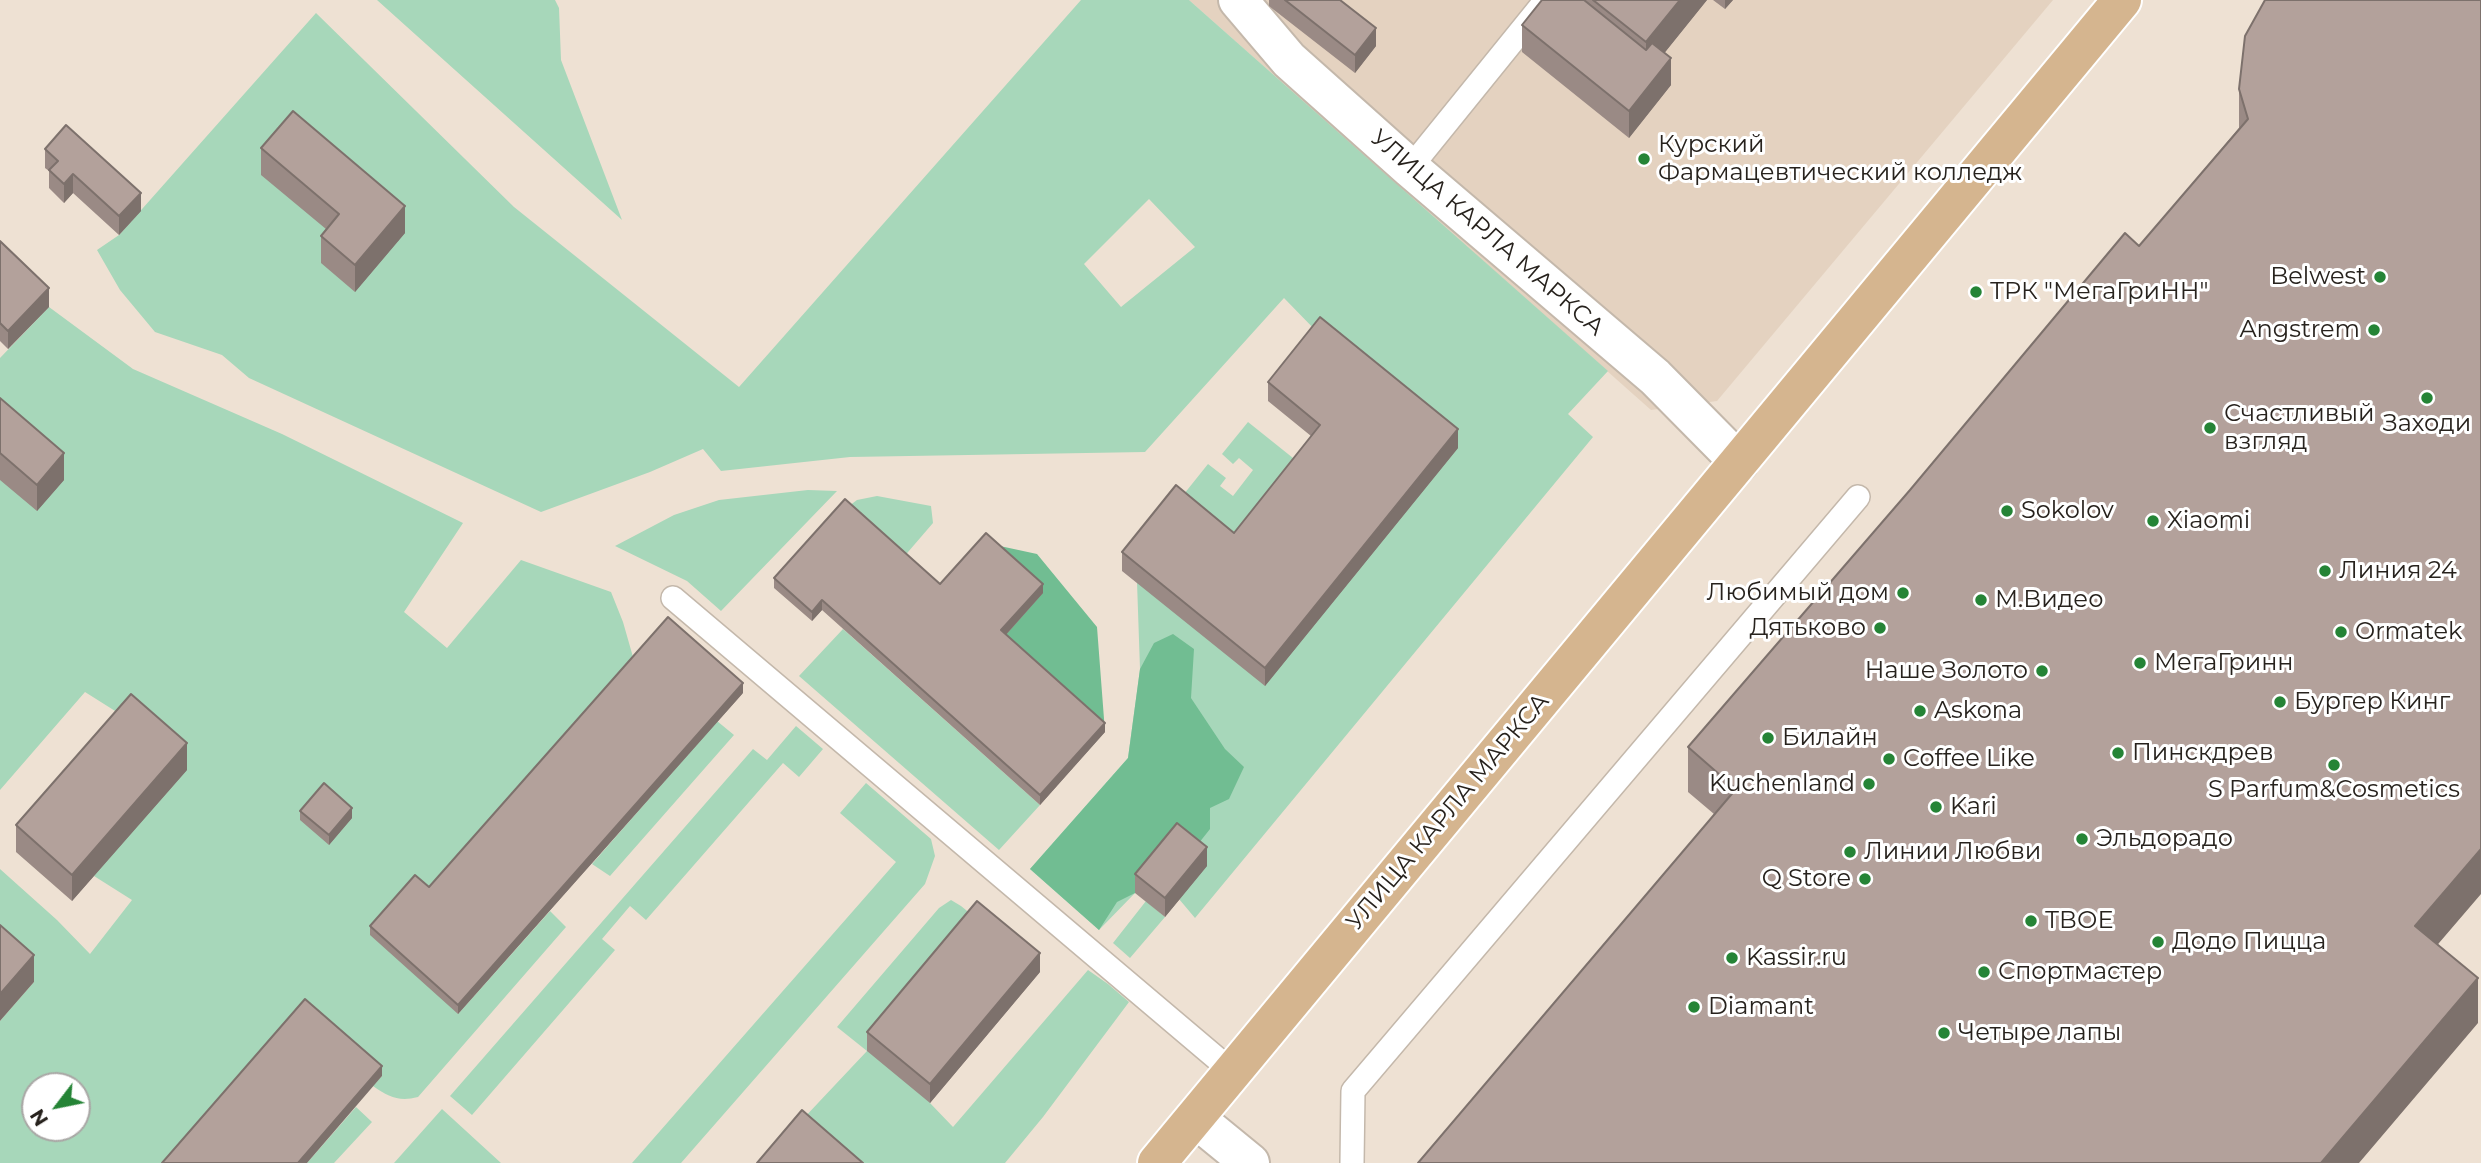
<!DOCTYPE html>
<meta charset="utf-8">
<style>
body{margin:0}
#map{position:relative;width:2481px;height:1163px;overflow:hidden;background:#eee1d3;font-family:Montserrat,sans-serif}
canvas{display:block}
.north{position:absolute;left:21px;top:1072px;width:70px;height:70px;box-sizing:border-box;background:#fff;border:2px solid #a9a7a5;border-radius:50%;rotate:238deg;font-size:19px;font-weight:700;line-height:28px;text-align:center;color:#27221d}
.north::after{content:'';display:block;margin:auto;width:24px;height:32px;background:#258436;clip-path:polygon(50% 0,100% 100%,50% 72%,0 100%)}
</style>
<div id="map">
<canvas width="2481" height="1163"></canvas>
<div class="north">N</div>
</div>
<script>
const c = document.querySelector('canvas').getContext('2d');
c.lineJoin = 'round';
function fill(path, color) {
  c.fillStyle = color;
  c.fill(path, 'evenodd');
}
function strokePath(path, color, width, dash) {
  c.strokeStyle = color;
  c.lineWidth = width;
  c.lineCap = dash ? 'butt' : 'round';
  c.setLineDash(dash || []);
  c.stroke(path);
}
function write(font, color, halo, rows, align = 'center') {
  c.font = font + ' Montserrat,sans-serif';
  c.lineWidth = 6;
  c.setLineDash([]);
  c.textBaseline = 'middle';
  c.strokeStyle = halo;
  c.fillStyle = color;
  for (const [text, x, y, turn = 0] of rows) {
    c.save();
    c.translate(x, y);
    c.rotate((+turn || 0) * Math.PI / 180);
    c.textAlign = isNaN(turn) ? turn : align;
    if (halo) c.strokeText(text, 0, 0);
    c.fillText(text, 0, 0);
    c.restore();
  }
}
fill(new Path2D(`
 M1189,0H2053L1717,401L1651,410Z`), '#e4d2c0');
fill(new Path2D(`
 M377,0H555L559,8L561,60L622,220Z
 M1081,0H1189L1608,371L1568,414L1593,437L1195,918L1179,899L1135,893L1099,930L1030,869L1128,758L1140,669L1137,582L1458,448L1320,335L1284,298L1145,452L850,457L721,471L703,449L650,472L541,512L249,378L222,355L155,332L120,290L97,250L119,235L316,13L514,207L739,387ZM1149,199L1195,247L1121,307L1084,264Z
 M49,307L133,369L282,434L463,523L404,612L447,648L521,560L611,592L623,622L635,664L458,1014L550,911L566,927L418,1097C399,1102 389,1097 373,1086L382,1076L171,1163H0V1021L34,982L0,952V869L57,920L90,954L132,900L94,876L131,721L85,692L0,790V358ZM35,1086H77V1128H35Z
 M1248,422L1303,466L1234,552L1176,504L1208,464L1226,478L1220,486L1233,496L1253,470L1239,458L1233,464L1222,454Z
 M808,490L837,491L721,611L687,581L615,546L674,515L719,500Z
 M877,496L931,506L933,523L902,559L845,509L857,500Z
 M843,629L1040,805L999,850L799,676Z
 M717,721L734,735L610,876L592,864Z
 M796,726L823,749L799,777L783,763L646,920L630,906L602,939L615,950L472,1115L450,1096L753,749L767,760Z
 M866,783L931,839L935,856L925,884L681,1163H632L896,862L840,813Z
 M951,900L961,906L977,919L930,1103L953,1127L1088,970L1108,984L1129,1002L1043,1117L1005,1163H852L802,1120L867,1051L837,1027L939,908Z
 M1146,901L1165,917L1130,958L1113,943Z
 M356,1107L372,1122L334,1163H307Z
 M442,1109L501,1163H394Z`), '#a7d7ba');
fill(new Path2D(`
 M986,543L1037,554L1097,627L1105,732L1001,640Z
 M1173,634L1194,649L1191,698L1225,749L1244,767L1229,799L1210,808V829L1191,853L1135,893L1117,902L1099,930L1030,869L1128,758L1140,669L1154,643Z`), '#71bd92');
const service = new Path2D(`
 M1410,168L1546,0
 M673,598L1234,1073
 M1352,1163L1353,1091L1858,497`);
const minor = new Path2D(`
 M1238,0L1289,60L1410,168L1655,377L1739,462
 M1195,1118L1250,1163`);
const primary = new Path2D(`
 M1157,1163L2122,0`);
strokePath(service, '#c4b8ab', 26);
strokePath(minor, '#c4b8ab', 42);
strokePath(primary, '#fff', 42);
strokePath(service, '#fff', 23);
strokePath(minor, '#fff', 38);
strokePath(primary, '#d5b58f', 38);
fill(new Path2D(`
 M1269,0H1340L1376,46L1355,73L1269,6Z
 M1542,0H1707L1664,53L1671,85L1629,138L1522,52V25Z
 M1713,0H1733L1725,9Z
 M2245,36L2437,945L2478,1023L1714,814L1688,792V747L2139,246L2239,128V89Z
 M261,148L405,233L355,292L321,263V236L326,229L261,175Z
 M45,149L141,211L119,235L73,193L64,203L49,188V171L45,168Z
 M0,241L49,307L8,349L0,341Z
 M1268,382L1458,448L1265,686L1122,571V552L1234,533L1311,436L1268,401Z
 M0,398L64,480L37,511L0,480Z
 M774,578L940,584L1043,593L1006,635L1105,732L1040,805L822,610L812,621L774,588Z
 M743,693L458,1014L370,935V926L429,887Z
 M187,770L72,901L16,852V825Z
 M300,811L352,818L329,845L300,820Z
 M1207,866L1165,917L1135,893V874Z
 M1040,972L930,1103L867,1051V1032Z`), '#9a8a85');
fill(new Path2D(`
 M1680,0H1707L1646,76V42Z
 M1725,0H1733L1725,9Z
 M1376,28V46L1355,73V55Z
 M1671,58V85L1629,138V111Z
 M73,174V193L64,203V184Z
 M141,193V211L119,235V216Z
 M405,206V233L355,292V265Z
 M49,288V307L8,349V331Z
 M1458,429V448L1265,686V668Z
 M64,453V480L37,511V485Z
 M1043,584V593L1001,640V630Z
 M822,600V610L812,621V612Z
 M743,683V693L458,1014V1005Z
 M1105,723V732L1040,805V795Z
 M187,743V770L72,901V875Z
 M352,808V818L329,845V835Z
 M1207,847V866L1165,917V898Z
 M2481,849V894L2415,971V926Z
 M1040,953V972L930,1103V1084Z
 M34,955V982L0,1021V994Z
 M2478,978V1023L2359,1163H2321Z
 M382,1066V1076L307,1163H298Z`), '#7d716c');
const building = new Path2D(`
 M1285,0H1340L1376,28L1355,55Z
 M1542,0H1584L1646,50L1652,43L1671,58L1629,111L1522,25Z
 M1593,0H1680L1646,42Z
 M2265,0H2481V849L2415,926L2478,978L2321,1163H1418L1736,789L1688,747L1910,490L2125,233L2139,246L2248,119L2239,89L2245,36Z
 M293,111L405,206L355,265L321,236L339,214L261,148Z
 M66,125L141,193L119,216L73,174L64,184L49,170L58,161L45,149Z
 M0,241L49,288L8,331L0,323Z
 M1320,317L1458,429L1265,668L1122,552L1176,485L1234,533L1320,425L1268,382Z
 M0,398L64,453L37,485L0,453Z
 M845,499L940,584L986,533L1043,584L1001,630L1105,723L1040,795L822,600L812,612L774,578Z
 M668,617L743,683L458,1005L370,926L415,875L429,887Z
 M131,694L187,743L72,875L16,825Z
 M324,783L352,808L329,835L300,811Z
 M1177,823L1207,847L1165,898L1135,874Z
 M977,901L1040,953L930,1084L867,1032Z
 M0,925L34,955L0,994Z
 M305,999L382,1066L298,1163H162Z
 M802,1110L863,1163H757Z`);
fill(building, '#b3a19b');
strokePath(building, '#7d716c', 2);
for (const [x, y, r, color] of [
 [1644,159,7,"#258436"],
 [2380,277,7,"#258436"],
 [1976,292,7,"#258436"],
 [2374,330,7,"#258436"],
 [2427,398,7,"#258436"],
 [2210,428,7,"#258436"],
 [2007,511,7,"#258436"],
 [2153,521,7,"#258436"],
 [2325,571,7,"#258436"],
 [1903,593,7,"#258436"],
 [1981,600,7,"#258436"],
 [1880,628,7,"#258436"],
 [2341,632,7,"#258436"],
 [2140,663,7,"#258436"],
 [2042,671,7,"#258436"],
 [2280,702,7,"#258436"],
 [1920,711,7,"#258436"],
 [1768,738,7,"#258436"],
 [2118,753,7,"#258436"],
 [1889,759,7,"#258436"],
 [2334,765,7,"#258436"],
 [1869,784,7,"#258436"],
 [1936,807,7,"#258436"],
 [2082,839,7,"#258436"],
 [1850,852,7,"#258436"],
 [1865,879,7,"#258436"],
 [2031,921,7,"#258436"],
 [2158,942,7,"#258436"],
 [1732,958,7,"#258436"],
 [1984,972,7,"#258436"],
 [1694,1007,7,"#258436"],
 [1944,1033,7,"#258436"]
]) {
  const dot = new Path2D();
  dot.arc(x, y, r, 0, 2 * Math.PI);
  c.fillStyle = color;
  c.fill(dot);
  strokePath(dot, '#fff', 2.5);
}
write('24px', '#27221d', '#fff', [
 ["Курский",1658,145],
 ["Фармацевтический колледж",1658,173],
 ["Belwest",2366,277,"right"],
 ["ТРК \"МегаГриНН\"",1990,292],
 ["Angstrem",2360,330,"right"],
 ["Счастливый",2224,414],
 ["взгляд",2224,442],
 ["Заходи",2427,424,"center"],
 ["Sokolov",2021,511],
 ["Xiaomi",2167,521],
 ["Линия 24",2339,571],
 ["Любимый дом",1889,593,"right"],
 ["М.Видео",1995,600],
 ["Дятьково",1866,628,"right"],
 ["Ormatek",2355,632],
 ["МегаГринн",2154,663],
 ["Наше Золото",2028,671,"right"],
 ["Бургер Кинг",2294,702],
 ["Askona",1934,711],
 ["Билайн",1782,738],
 ["Пинскдрев",2132,753],
 ["Coffee Like",1903,759],
 ["Kuchenland",1855,784,"right"],
 ["S Parfum&Cosmetics",2334,790,"center"],
 ["Kari",1950,807],
 ["Эльдорадо",2096,839],
 ["Линии Любви",1864,852],
 ["Q Store",1851,879,"right"],
 ["ТВОЕ",2045,921],
 ["Додо Пицца",2172,942],
 ["Kassir.ru",1746,958],
 ["Спортмастер",1998,972],
 ["Diamant",1708,1007],
 ["Четыре лапы",1958,1033]
], 'left');
write('24px', '#27221d', '#fff', [
 ["УЛИЦА КАРЛА МАРКСА",1487,233,41],
 ["УЛИЦА КАРЛА МАРКСА",1448,812,-50]
]);
</script>
